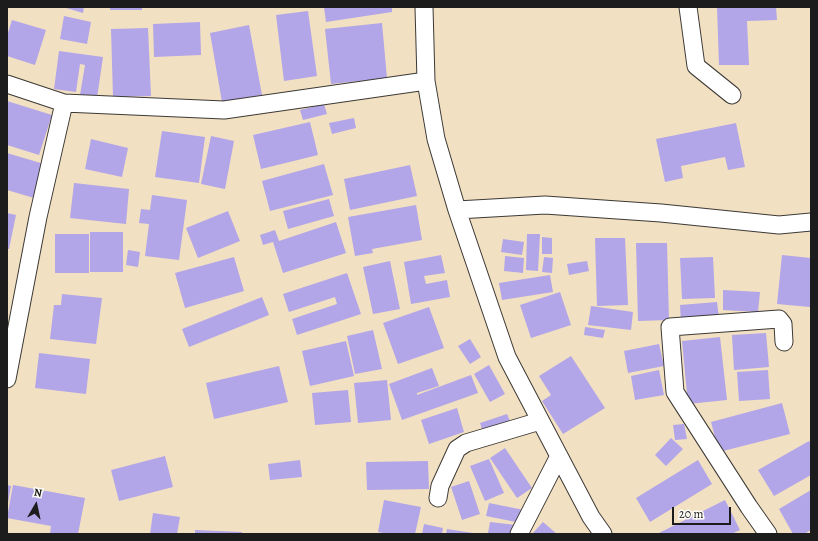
<!DOCTYPE html>
<style>
body{margin:0}
#map{position:relative;width:818px;height:541px;overflow:hidden;background:#f2e0c2;font-family:Alegreya,serif}
canvas{display:block}
.frame{position:absolute;inset:0;border:8px solid #1c1c1c;pointer-events:none}
.north{position:absolute;left:16px;top:485px;width:40px;height:40px;-webkit-text-stroke:3px #fdfcf7;paint-order:stroke;rotate:9deg;font-size:11px;font-weight:700;line-height:16px;text-align:center;color:#1c1c1c}
.north::after{content:'';display:block;margin:auto;width:14px;height:18px;background:#1c1c1c;clip-path:polygon(50% 0,100% 100%,50% 72%,0 100%)}
.scale{position:absolute;left:672px;top:507px;width:59px;height:18px;box-sizing:border-box;border:2px solid #1c1c1c;border-top:0;padding-left:5px;font-size:12px;line-height:14px;white-space:nowrap;color:#1c1c1c;-webkit-text-stroke:3px #fdfcf7;paint-order:stroke}
</style>
<div id="map">
<canvas width="818" height="541"></canvas>
<div class="frame"></div>
<div class="north">N</div>
<div class="scale">20 m</div>
</div>
<script>
const c = document.querySelector('canvas').getContext('2d');
c.lineJoin = 'round';
function fill(path, color) {
  c.fillStyle = color;
  c.fill(path, 'evenodd');
}
function strokePath(path, color, width, dash) {
  c.strokeStyle = color;
  c.lineWidth = width;
  c.lineCap = dash ? 'butt' : 'round';
  c.setLineDash(dash || []);
  c.stroke(path);
}
fill(new Path2D(`
 M63,7H84L83,13Z
 M110,7H142V10H110Z
 M324,7H392V12L326,22Z
 M717,7H776L777,20L747,21L749,65H719Z
 M308,11L317,76L284,81L276,15Z
 M64,16L91,22L87,44L60,39Z
 M12,20L46,30L35,65L7,56V36Z
 M200,22L201,55L154,57L153,24Z
 M382,23L387,78L331,84L325,29Z
 M249,25L262,95L222,102L210,33Z
 M148,28L151,96L113,97L111,29Z
 M59,51L103,57L97,98L80,95L85,65L80,64L76,92L54,89Z
 M7,101L52,115L39,155L7,145Z
 M324,104L327,114L303,120L300,110Z
 M354,118L356,128L332,134L329,123Z
 M310,122L318,155L261,169L253,135Z
 M736,123L745,167L728,170L725,157L681,166L683,178L665,182L656,139Z
 M162,131L205,137L199,183L155,177Z
 M211,136L234,141L225,189L201,184Z
 M91,139L128,148L122,177L85,169Z
 M7,153L44,164L34,198L7,190Z
 M324,164L333,195L270,211L262,181Z
 M410,165L417,196L350,210L344,179Z
 M74,183L129,189L126,224L70,218Z
 M152,195L187,200L179,260L145,256L149,224L139,223L141,209L150,210Z
 M329,199L334,216L288,229L283,211Z
 M416,205L422,240L372,249L373,253L355,256L348,217Z
 M228,211L240,241L198,258L186,228Z
 M7,213L16,215L9,249H7Z
 M336,222L346,253L283,273L273,242L263,245L260,235L275,230L279,241Z
 M90,232H123V272H90Z
 M55,234H89V273H55Z
 M527,234H540L538,271L526,270Z
 M542,237L552,238V254H542Z
 M595,238H625L628,305L597,306Z
 M503,239L524,242L522,255L501,252Z
 M636,243H667L669,320L638,321Z
 M128,250L140,252L138,267L126,265Z
 M441,255L445,273L424,276L426,284L447,280L450,297L411,304L404,262Z
 M782,255L811,258L810,307L777,304Z
 M505,256L524,258L523,273L504,271Z
 M234,257L244,291L185,308L175,273Z
 M544,257L553,258L552,273L542,272Z
 M713,257L715,298L682,299L680,258Z
 M390,261L400,309L373,314L363,267Z
 M587,261L589,271L569,275L567,264Z
 M347,273L361,314L297,335L292,319L337,304L335,297L289,312L283,294Z
 M550,275L553,292L502,300L499,283Z
 M723,290L760,292L758,312L723,310Z
 M560,292L571,325L531,338L520,305Z
 M62,294L102,298L96,344L50,339L54,305H61Z
 M262,297L269,315L189,347L182,329Z
 M717,302L719,318L681,322L680,305Z
 M591,306L633,312L631,330L588,325Z
 M429,307L444,348L398,364L383,323Z
 M585,327L605,330L603,338L584,335Z
 M373,330L382,369L355,374L347,336Z
 M766,333L769,367L734,370L732,335Z
 M720,337L727,400L688,404L682,341Z
 M470,339L481,357L470,364L458,346Z
 M346,341L354,376L310,386L302,351Z
 M659,344L664,366L628,373L624,351Z
 M39,353L90,359L86,394L35,388Z
 M571,356L605,408L563,434L542,401L551,395L539,376Z
 M489,365L505,394L490,402L474,374Z
 M279,366L288,402L214,419L206,383Z
 M432,368L439,386L417,393V395L471,375L478,393L402,420L389,384Z
 M659,370L664,395L635,400L631,376Z
 M768,370L770,399L739,401L737,372Z
 M387,380L391,420L358,423L354,383Z
 M348,390L351,422L315,425L312,393Z
 M782,403L790,434L719,452L711,422Z
 M457,408L464,432L429,444L421,420Z
 M507,414L512,426L484,435L480,423Z
 M684,424L687,439L675,440L673,425Z
 M671,438L683,449L666,466L655,455Z
 M809,441L811,444V475L774,496L758,470Z
 M505,448L532,488L517,498L490,458Z
 M165,456L173,487L119,501L111,470Z
 M489,459L504,493L485,501L470,466Z
 M300,460L302,477L270,480L268,464Z
 M698,460L712,484L650,522L636,498Z
 M428,461L429,489L367,490L366,462Z
 M469,481L480,514L462,520L451,487Z
 M7,485L11,486L8,503H7Z
 M13,485L85,498L78,534H50L51,526L7,518Z
 M811,490V530L804,534H793L779,509Z
 M384,500L421,507L415,534H389L378,532Z
 M725,500L740,530L731,534H657Z
 M489,503L524,510L521,523L486,516Z
 M153,513L180,517L177,534H150Z
 M490,522L516,525L514,534L488,533Z
 M543,522L557,534H532Z
 M424,524L443,528L442,534H422Z
 M447,529L473,533V534H446Z
 M195,530L242,532V534H195Z`), '#b2a5e8');
const minor = new Path2D(`
 M424,7L426,81L436,139L457,210L507,357L591,517L603,534
 M688,7L696,66L732,95
 M7,84L64,103L224,110L426,81
 M457,210L545,205L661,213L779,225L811,222
 M7,379L38,217L64,103
 M438,498L440,486L457,449L466,443L540,421
 M519,534L559,456
 M768,534L749,507L675,392L670,327L779,319L783,324L784,342`);
strokePath(minor, '#3c3935', 19);
strokePath(minor, '#fff', 17);
</script>
